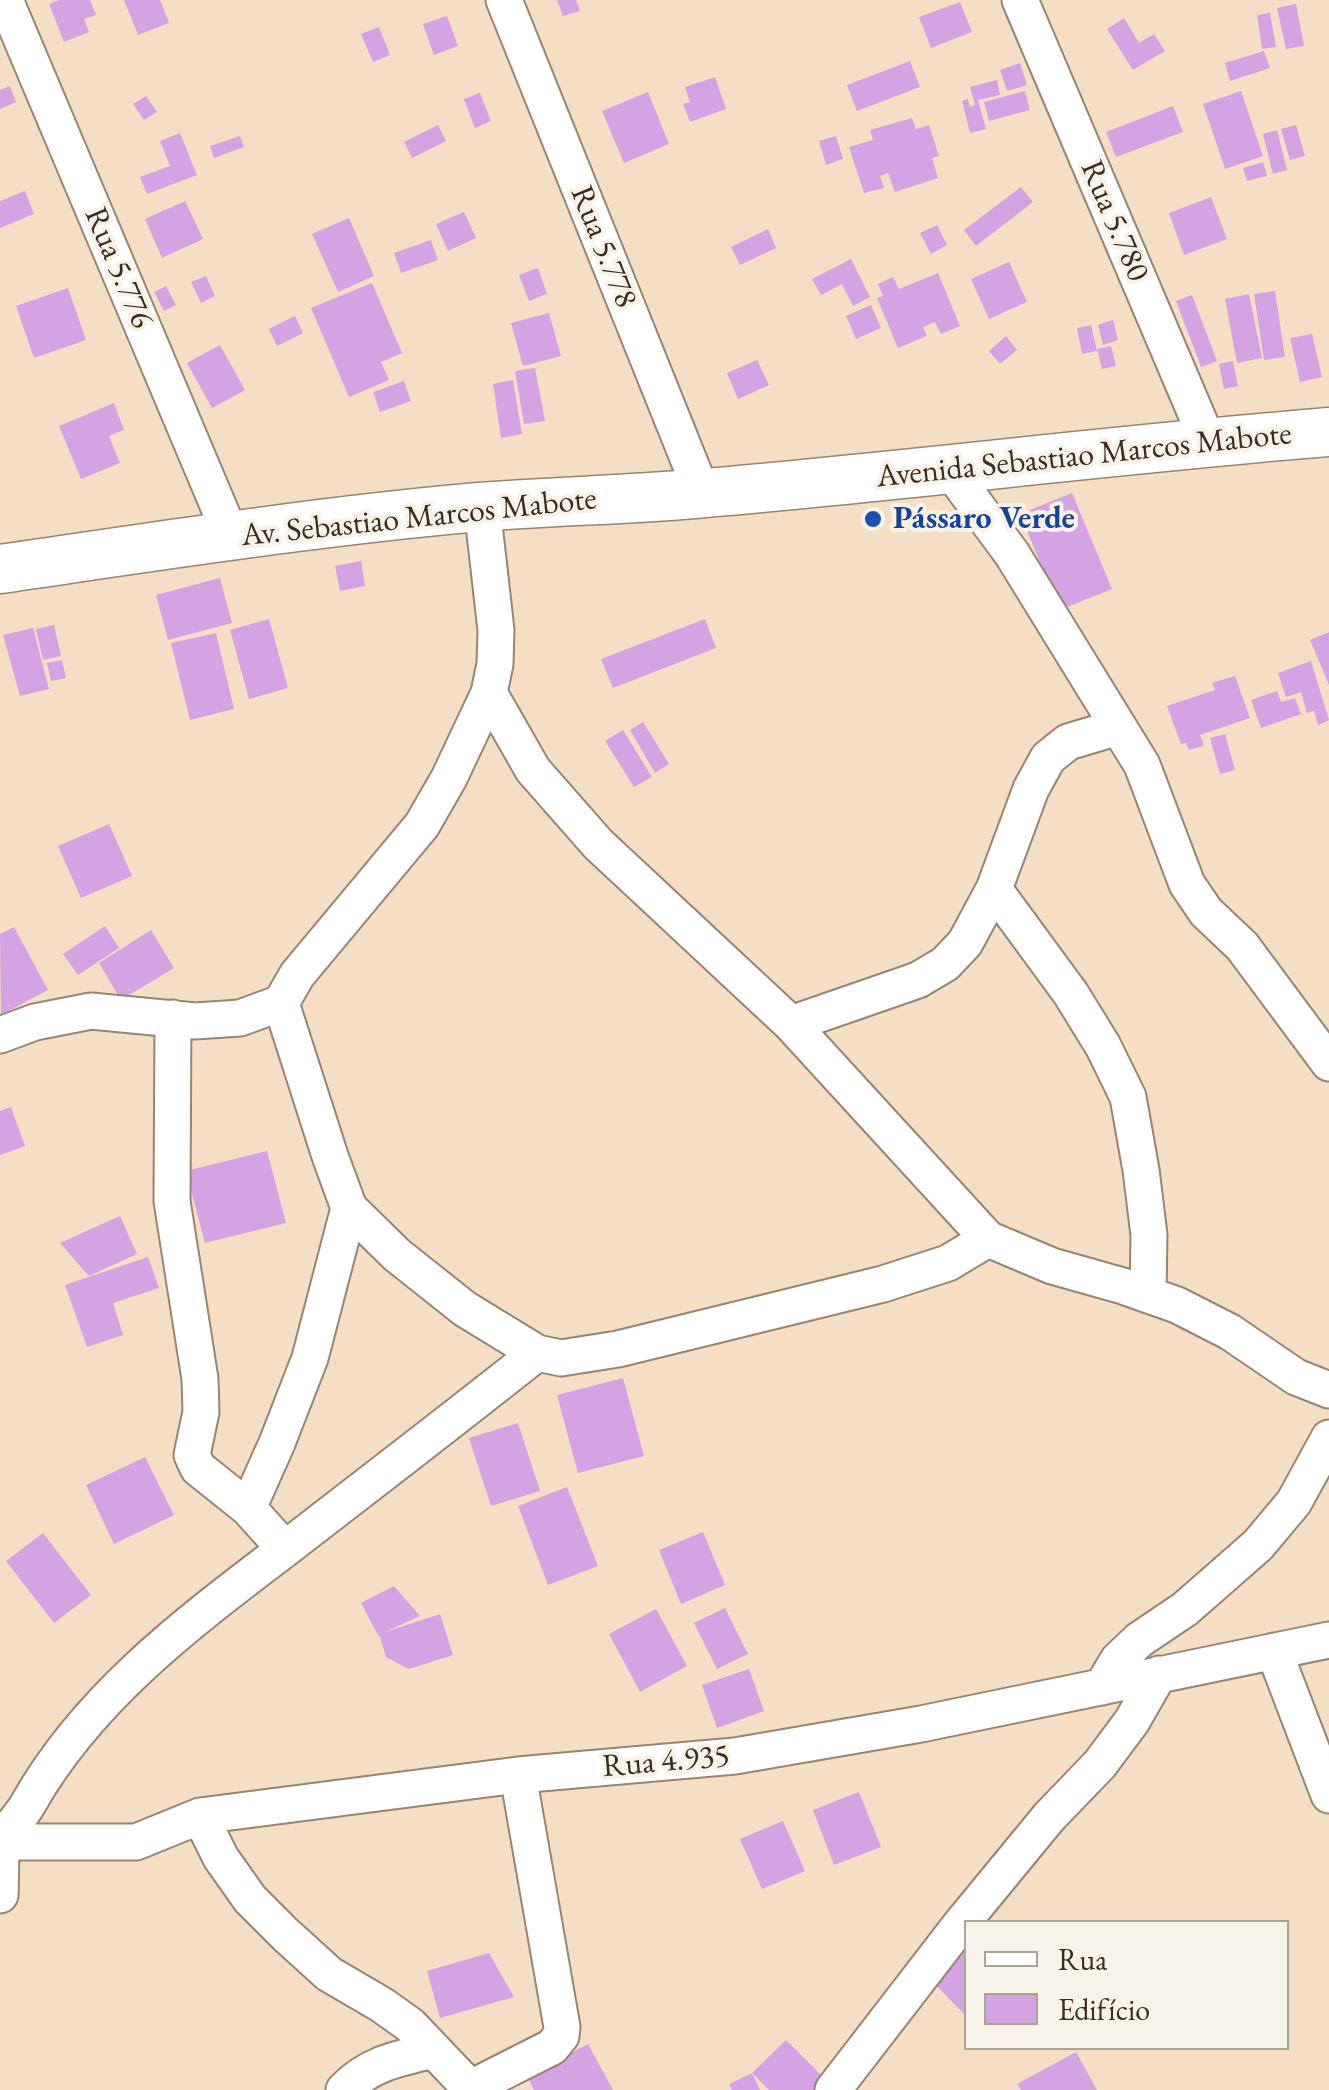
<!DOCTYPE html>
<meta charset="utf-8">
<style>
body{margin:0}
#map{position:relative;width:1329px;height:2090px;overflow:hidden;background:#f4dfc5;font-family:"EB Garamond",serif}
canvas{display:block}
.legend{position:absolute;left:964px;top:1920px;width:325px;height:130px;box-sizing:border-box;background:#f7f3e8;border:2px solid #aca397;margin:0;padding:12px 18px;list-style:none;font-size:30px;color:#3b2a1e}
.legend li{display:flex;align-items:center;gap:20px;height:50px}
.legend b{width:50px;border:2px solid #aca397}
</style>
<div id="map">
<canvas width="1329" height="2090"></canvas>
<ul class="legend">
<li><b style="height:12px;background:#fff"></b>Rua</li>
<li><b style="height:28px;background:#d4a3e3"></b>Edifício</li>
</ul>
</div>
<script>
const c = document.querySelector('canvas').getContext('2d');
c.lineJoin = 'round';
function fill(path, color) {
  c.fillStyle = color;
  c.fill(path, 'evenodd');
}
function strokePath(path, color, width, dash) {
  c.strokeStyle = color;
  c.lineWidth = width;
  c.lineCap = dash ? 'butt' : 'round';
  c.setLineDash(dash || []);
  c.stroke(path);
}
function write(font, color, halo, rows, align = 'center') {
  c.font = font + ' "EB Garamond",serif';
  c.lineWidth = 8;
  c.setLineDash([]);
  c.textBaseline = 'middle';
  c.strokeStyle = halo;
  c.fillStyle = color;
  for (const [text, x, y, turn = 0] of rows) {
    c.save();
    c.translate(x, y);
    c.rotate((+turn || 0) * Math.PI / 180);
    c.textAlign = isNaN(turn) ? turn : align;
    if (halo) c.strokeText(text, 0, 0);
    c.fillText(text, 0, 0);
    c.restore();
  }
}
fill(new Path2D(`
 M59,0H90L96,15L84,19L89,32L64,42L49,4Z
 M124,0H160L169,23L138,35Z
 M557,0H576L580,11L563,16Z
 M960,2L972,32L931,48L919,17Z
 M1296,4L1304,46L1286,49L1277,8Z
 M1270,13L1276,47L1262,49L1257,15Z
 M447,16L458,46L434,55L423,24Z
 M1124,18L1139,43L1154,34L1165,51L1133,70L1107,29Z
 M379,27L390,55L373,62L361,34Z
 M1264,51L1270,68L1230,81L1225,63Z
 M910,61L920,87L857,111L847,85Z
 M1020,63L1027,85L1007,91L1000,70Z
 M715,77L726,109L690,122L683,104L690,102L685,87Z
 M997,80L1000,95L978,100L986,129L970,133L962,101L968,99L970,107L975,105L970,87Z
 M10,86L16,102L0,109V90Z
 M1025,91L1030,110L989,121L984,102Z
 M1241,91L1263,156L1225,169L1203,104Z
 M648,92L669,144L624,163L602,111Z
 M480,93L491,121L475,128L464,99Z
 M146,96L157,112L144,120L133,104Z
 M1173,106L1183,132L1116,157L1106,132Z
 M912,118L916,129L929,125L939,156L932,158L938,178L895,192L888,173L880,176L884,188L864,193L849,147L873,140L870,130Z
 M438,125L446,141L412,158L404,142Z
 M1296,125L1305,156L1290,160L1281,129Z
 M1277,130L1287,170L1273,174L1263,134Z
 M180,133L197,175L147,194L140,177L170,166L160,141Z
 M240,136L244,147L214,158L210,146Z
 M836,136L843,159L826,165L819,141Z
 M1263,162L1267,176L1247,181L1243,168Z
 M1021,187L1033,202L976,246L964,230Z
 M25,191L34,214L0,228V201Z
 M1211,197L1227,239L1184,255L1169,213Z
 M185,201L203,239L162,258L145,219Z
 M464,212L476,238L448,251L436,224Z
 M349,218L374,276L338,292L312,234Z
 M937,225L947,245L931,254L920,233Z
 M768,229L776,248L740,265L731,247Z
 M431,240L438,260L401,273L394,253Z
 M851,259L870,297L853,306L842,284L821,295L812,279Z
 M1009,262L1027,302L989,319L971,279Z
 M538,268L547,294L529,301L519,275Z
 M938,273L960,326L941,334L935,322L923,327L927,336L898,348L877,298L883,296L878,284L893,277L899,289Z
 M206,276L215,296L201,303L191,282Z
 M372,283L402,353L381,362L389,380L349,397L311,308Z
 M166,286L176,305L164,311L154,292Z
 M68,288L86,340L34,358L16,306Z
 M1275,291L1285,357L1264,360L1254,294Z
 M1249,294L1262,358L1237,363L1225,299Z
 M1192,295L1217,361L1201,367L1176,301Z
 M871,305L881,328L856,339L846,316Z
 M549,313L561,356L523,366L511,323Z
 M295,316L303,333L277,346L269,329Z
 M1113,320L1118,340L1103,345L1098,325Z
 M1091,325L1097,351L1082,354L1077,328Z
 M1312,334L1322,377L1300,382L1290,338Z
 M1006,336L1017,350L1000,364L989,351Z
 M220,345L245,390L212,408L187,363Z
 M1111,346L1116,366L1102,369L1097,349Z
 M757,360L769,385L738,399L727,373Z
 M1233,361L1238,386L1224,389L1219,364Z
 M535,368L545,421L524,424L515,371Z
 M513,380L522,434L501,438L493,384Z
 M404,381L411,401L380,412L373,392Z
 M114,403L124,430L109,436L120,463L81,479L59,426Z
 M1072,493L1112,589L1060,610L1020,514Z
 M361,561L365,586L340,591L335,566Z
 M220,578L232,623L168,640L156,595Z
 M269,619L288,688L249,699L230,630Z
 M705,619L716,648L613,688L601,659Z
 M54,625L61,656L43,660L36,629Z
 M33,628L49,689L20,696L3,635Z
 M1329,632V685L1310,640Z
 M216,633L234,709L190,720L171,643Z
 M62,660L66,678L51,681L47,663Z
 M1311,661L1329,720L1318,725L1314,711L1307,713L1301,692L1286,697L1278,673Z
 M1235,676L1250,718L1200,735L1204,746L1189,750L1186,743L1181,744L1167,706L1215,690L1212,683Z
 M1277,691L1281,702L1295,698L1301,714L1261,728L1251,700Z
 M643,722L669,764L655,773L630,730Z
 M623,730L652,777L634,787L605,741Z
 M1225,734L1235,770L1220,774L1210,738Z
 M109,824L132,876L81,898L58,846Z
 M105,926L119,948L78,975L63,954Z
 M14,927L48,990L1,1015L0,934Z
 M151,930L174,968L121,1000L99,963Z
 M11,1107L25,1146L0,1155V1111Z
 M267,1151L286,1223L205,1243L186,1171Z
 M120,1216L137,1254L89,1276L60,1243Z
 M148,1257L159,1288L113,1303L123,1335L87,1347L65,1285Z
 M623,1378L644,1456L578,1473L557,1395Z
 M518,1423L540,1491L491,1506L469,1438Z
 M145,1457L174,1515L114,1544L86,1485Z
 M567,1487L598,1566L548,1585L518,1506Z
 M703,1532L725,1585L681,1604L659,1550Z
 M43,1533L91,1595L54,1623L6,1561Z
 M394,1586L420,1616L385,1632L440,1614L453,1655L409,1669L386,1657L379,1634V1637L361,1603Z
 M725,1608L748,1654L717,1669L694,1623Z
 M656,1609L687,1666L640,1692L609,1634Z
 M749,1669L764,1711L717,1728L702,1685Z
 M859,1792L881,1847L834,1865L813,1810Z
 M783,1821L805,1871L762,1889L740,1839Z
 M966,1948V2016L932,1981Z
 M489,1953L514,1997L440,2018L427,1971Z
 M786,2040L828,2082L820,2090H769L752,2073Z
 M588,2044L613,2090H534L527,2076Z
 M1076,2052L1097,2090H1021L1017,2084Z
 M752,2073L760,2090H732L729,2084Z`), '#d4a3e3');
const minor = new Path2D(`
 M5,0L231,536
 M504,0L702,493
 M1020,0L1208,442
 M950,470L1012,554L1142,765L1187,884L1206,912L1242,946L1329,1063
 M482,507L496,630L495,664L489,693L449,778L422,825L297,975L281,1003L330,1156L349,1208L397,1255L465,1309L537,1353L561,1358L618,1349L883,1284L948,1263L988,1239
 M489,693L533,770L598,844L791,1024L988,1239L1052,1266L1123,1286L1177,1305L1230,1332L1296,1377L1329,1390
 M994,889L1071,994L1103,1046L1128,1097L1141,1170L1149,1235L1148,1295
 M173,1018L172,1201L200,1379L201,1412L192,1455L198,1468L248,1508L285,1549
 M791,1024L918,980L945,964L965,943L994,889L1031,789L1048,758L1068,742L1118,727
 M0,1035L35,1022L91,1011L195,1021L240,1018L281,1003
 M248,1508L277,1443L310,1358L349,1208
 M1274,1651L1329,1795
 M1102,1687L1118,1660L1139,1640L1185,1609L1258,1545L1294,1502L1329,1438
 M200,1816L221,1858L250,1899L285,1934L329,1974L382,2005L410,2025L472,2090
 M0,1842H136L200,1816L518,1775L735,1756L921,1724L1329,1640
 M0,1895C1,1881 0,1855 2,1842C7,1829 21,1817 28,1804C88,1697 189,1622 285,1549C369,1484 454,1419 537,1353
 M471,2088L552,2047L561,2036L562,2027L518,1775
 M344,2090C370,2063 400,2058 434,2050
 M833,2090L961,1924L1049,1817L1100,1764L1132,1721L1159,1674`);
const secondary = new Path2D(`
 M0,569C159,546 319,521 479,507C554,501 630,500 705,493C913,475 1121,449 1329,432`);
strokePath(minor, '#988472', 39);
strokePath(secondary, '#988472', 51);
strokePath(minor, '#fff', 35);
strokePath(secondary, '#fff', 48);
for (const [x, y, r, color] of [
 [873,519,10,"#1a4fb4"]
]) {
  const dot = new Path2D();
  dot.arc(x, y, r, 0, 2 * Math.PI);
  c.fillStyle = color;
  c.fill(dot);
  strokePath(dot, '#f7f3e8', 4);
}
write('32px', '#3b2a1e', '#f7f3e8', [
 ["Rua 5.780",1114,221,67],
 ["Rua 5.778",603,247,68],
 ["Rua 5.776",118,268,67],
 ["Avenida Sebastiao Marcos Mabote",1084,456,-6],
 ["Av. Sebastiao Marcos Mabote",419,518,-6],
 ["Rua 4.935",666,1762,-5]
]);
write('bold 32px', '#164399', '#f7f3e8', [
 ["Pássaro Verde",893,519]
], 'left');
</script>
